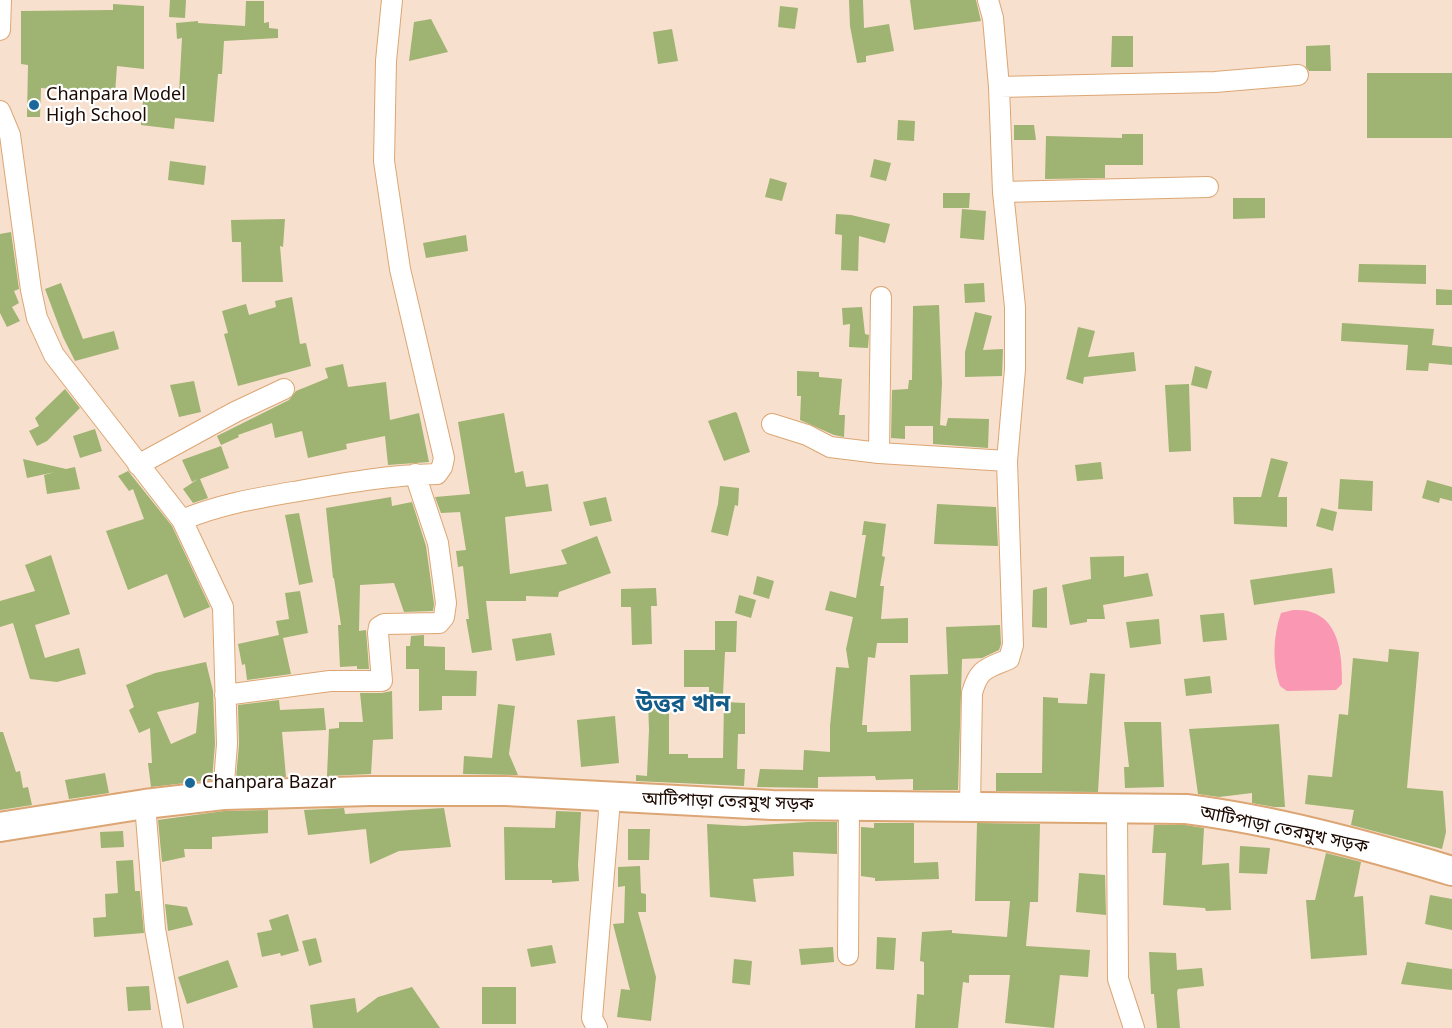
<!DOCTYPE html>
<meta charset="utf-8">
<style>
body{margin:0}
canvas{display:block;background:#f7e0cd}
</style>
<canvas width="1452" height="1028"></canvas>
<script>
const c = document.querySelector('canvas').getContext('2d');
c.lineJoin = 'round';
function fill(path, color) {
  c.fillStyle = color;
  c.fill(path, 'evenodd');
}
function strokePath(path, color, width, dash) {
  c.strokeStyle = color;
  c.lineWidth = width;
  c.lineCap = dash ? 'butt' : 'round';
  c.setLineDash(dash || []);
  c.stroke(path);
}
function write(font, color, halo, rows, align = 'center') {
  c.font = font + ' "Noto Sans","Noto Sans Bengali",sans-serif';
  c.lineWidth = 4.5;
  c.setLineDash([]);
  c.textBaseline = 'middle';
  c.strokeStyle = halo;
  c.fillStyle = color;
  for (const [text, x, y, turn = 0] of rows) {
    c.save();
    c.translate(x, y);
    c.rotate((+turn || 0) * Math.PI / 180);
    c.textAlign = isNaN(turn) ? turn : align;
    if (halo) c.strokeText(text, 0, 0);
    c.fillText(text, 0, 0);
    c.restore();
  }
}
fill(new Path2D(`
 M1293,610C1299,610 1306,610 1311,612C1341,621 1342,659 1342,684L1336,690L1287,691L1280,686C1272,663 1273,636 1281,613Z`), '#fa97b2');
fill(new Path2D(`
 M170,0H186L185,18L169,17Z
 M849,0H863L864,28L889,24L894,51L866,56V62L857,63L850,26Z
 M910,0H976L981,21L914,30Z
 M246,1H264V23L269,22V28L278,29V38L224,41L222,74H218L214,122L175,118L174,129L141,125L144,89L179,93L182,38L177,39L176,23L198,21V23L245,26Z
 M113,4L144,6V69L117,66L115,93L41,88L40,117H27L28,65L21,64V11L113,10Z
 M780,6L798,8L795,29L778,27Z
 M431,19L448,52L409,61L414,22Z
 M672,29L678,61L658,64L653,32Z
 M1112,36H1133V67H1111Z
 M1330,45L1331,71H1309L1306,67V46Z
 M1367,73H1452V138H1367Z
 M898,120L915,121L914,141L897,140Z
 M1014,125H1034L1036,140H1014Z
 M1122,134H1143V165H1105V178L1045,179L1046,136L1122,138Z
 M874,159L891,163L886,181L870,177Z
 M170,161L206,166L204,185L168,180Z
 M770,178L787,183L782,201L765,197Z
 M943,193H970L969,208H943Z
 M1233,198H1265V218L1233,219Z
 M962,209L986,211L984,240L960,238Z
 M836,214L851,215L890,224L885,243L859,236L858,271L841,270L842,235L835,234Z
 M285,219L283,247L280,246L283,282H242L241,242H232L231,220Z
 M11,232L19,289L14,291L19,303L12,307L20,321L7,327L0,313V234Z
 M466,235L468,251L426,258L423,243Z
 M1359,264L1426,265V284L1358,282Z
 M61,283L83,339L114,331L119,349L75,361L63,337L45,289Z
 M984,283L985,302L965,303L964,284Z
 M1436,289L1452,290V305H1436Z
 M292,297L300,344L306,343L311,366L238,386L224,334L228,333L222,311L246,304L249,315L276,307L275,301Z
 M939,305L942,383L940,425L946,426L948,418L989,419L988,448L933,444V426H905V439L891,438L892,390L908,389L909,380H912L913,306Z
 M862,307L865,334L869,335L868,348L849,347L850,324L843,325L842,308Z
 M975,312L992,316L983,350L1003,349L1002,376L965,377V352Z
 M1342,323L1434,329L1432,345L1452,347V365L1429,363L1428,371L1406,370L1408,345L1341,341Z
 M1078,327L1095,331L1088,357L1134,352L1136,371L1084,377L1083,384L1066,379Z
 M343,364L348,387L386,382L390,420L419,413L429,462L388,465L385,436L346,444L347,449L308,458L302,431L275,438L272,423L238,435L239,437L221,445L217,436L289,400L296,391L328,378L325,368Z
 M1195,366L1212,371L1207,389L1191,385Z
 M797,371L819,372V377L842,379L839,415H845L844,437L834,435L800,420L801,396H797Z
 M194,381L201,412L179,417L170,385Z
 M1189,384L1191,451L1169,452L1165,385Z
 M65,389L80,408L47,441L37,446L29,431L39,426L35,418Z
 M735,412L737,413L750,452L724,461L708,421Z
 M504,413L515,473L523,471L526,487L548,484L552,511L505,517L510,574L567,564L561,550L597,536L611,573L559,592L558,597L526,596V601H486L492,650L472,653L466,619H469L463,566L458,567L456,551L466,550L460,512L441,513L435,497L470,494L458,422Z
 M95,429L102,451L80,458L73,436Z
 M221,446L229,468L200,479L208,498L193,503L183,489L198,479L192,482L182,460Z
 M1271,458L1288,462L1278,497H1287V527L1234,524L1233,497H1261Z
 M23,459L66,469L75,467L80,489L47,494L44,475L55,472L27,478Z
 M1101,462L1103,479L1077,481L1075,465Z
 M128,471L172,526L210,607L184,618L167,574L128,590L106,531L144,519L133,489L129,491L118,476Z
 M1340,479L1373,481L1372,511L1338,509Z
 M1427,480L1452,487V501L1440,498L1439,503L1422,498Z
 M720,486L739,488L738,506L735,505L728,536L711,532L718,504Z
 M391,497L392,506L412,502L426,546L434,604L433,611L404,612L394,583L360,585L359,631L366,630L369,669H357V666L340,667L338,625H341L334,578H333L326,508Z
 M606,497L612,521L590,526L583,502Z
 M937,504L996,507L998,546L934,544Z
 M1321,508L1337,512L1333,531L1316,526Z
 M299,513L313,582L299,585L285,515Z
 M864,521L886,524L882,556L885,557L880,586H884L881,619L908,618V643H877L875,658L868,657L862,725H867V732L911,731L910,675L948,674L946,627L1000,625L1001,644L999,650L982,658L962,659L958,790H913V779L876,780L875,776L818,777V788L757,787L760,769L803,770L804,750L830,752V726L836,667L849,668L846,649L853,617L825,610L830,591L856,598L866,535H862Z
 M51,555L70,614L35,625L45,658L79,648L86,674L57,682L30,679L13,623L0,627V601L35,591L25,565Z
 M1124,556V577L1148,573L1153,596L1103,605L1105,619H1087V622L1070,625L1062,585L1091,579L1090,557Z
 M1332,568L1335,593L1254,605L1250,580Z
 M757,576L774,581L769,599L753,594Z
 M1047,587V628L1032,627L1033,590Z
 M656,588L657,606H651L652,644L632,645L631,607H621V589Z
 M300,591L308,633L283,638L291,674L247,680L245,664L242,665L238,644L279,635L276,621L289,619L285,593Z
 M739,595L756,600L751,618L735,613Z
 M1224,613L1227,640L1203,642L1200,615Z
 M1159,619L1161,644L1130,648L1126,622Z
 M715,621H737L736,652H725L723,694L709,693V687H684V650H715Z
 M551,633L555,655L516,661L512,639Z
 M424,635V646L445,647V670L477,671L476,696H442V710L419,711V669H406V646H410L411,636Z
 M1389,649L1419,652L1407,788L1443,791L1446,832L1442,849L1351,825L1354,810L1305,804L1308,775L1332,777L1339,714L1348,715L1353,658L1388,662Z
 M206,662L213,691L215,744L212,780L151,787L148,763H152L150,728L139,733L129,710L134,707L126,685L155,673ZM199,702L196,733L171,744L157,712Z
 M1090,673L1105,674L1098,792L996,791V773H1042L1043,697L1058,698V703L1087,704Z
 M1210,676L1212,693L1186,696L1184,679Z
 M392,691L393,739L373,740L371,774L327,776L329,729L339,728V722H363L360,693H382Z
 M648,699H669V754H688V758H723L724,702L745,703V734H738L737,769H745L744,786L636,781V775L647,776L649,730Z
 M279,700L280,710L324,708L326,730L282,732L286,777L236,778L239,744L238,705Z
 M498,704L515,706L509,754L518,775L463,774L464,756L492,758Z
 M615,716L619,763L581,767L577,720Z
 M1124,722H1161L1164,787L1125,788L1124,767H1129Z
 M1279,724L1285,807H1274L1252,803V793L1219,797L1198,794L1189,729Z
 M0,732H3L16,772L20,771L23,788L28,787L32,805L0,810Z
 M105,773L109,793L69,799L65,780Z
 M344,808L345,814L444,808L451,847L399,851L370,864L366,829L308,835L304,810Z
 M268,810V833L212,837V849H184L185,857L162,862L158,820L224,811Z
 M556,811L581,812L578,865L579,881L552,883V880H505L504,827L555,828Z
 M809,822H837V854L793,852L794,876L753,879L756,902L710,897L707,824L744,826Z
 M874,823H914V863L938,862L939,879L875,881V878L861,876V827L874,828Z
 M977,823L1040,824L1038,902H1030L1026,946L1090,950L1088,977L1060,975L1054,1028L1005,1023L1010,975H969V983L963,982L958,1028H915L917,994L924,995V962L920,961L922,932L952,930V933L1007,937L1010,901H975Z
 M1154,825H1185L1204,828L1202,865L1229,863L1231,910L1206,911L1205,908L1163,905L1166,853H1152Z
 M628,829H650L649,860H628Z
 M123,831L124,847L101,848L100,832Z
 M1240,846L1270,848L1267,874L1239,873Z
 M1326,853L1361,862L1354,897L1363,896L1367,955L1311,959L1306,900H1315Z
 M133,860L135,891H140L144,933L94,937L93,918L106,917L105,894L118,893L116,861Z
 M640,866L641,893L646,894V912H638L656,977L651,1021L617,1017L621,989L630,990L613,924L624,923L625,886L618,887V867Z
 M1079,873L1105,875L1106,915L1076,912Z
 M1430,895L1452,899V930L1425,924Z
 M165,904L187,907L193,925L168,931Z
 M288,914L299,951L281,956L280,953L262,957L257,933L272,930L269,920Z
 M877,937L896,938L894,970L876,969Z
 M316,938L322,962L309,966L302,941Z
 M552,945L556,963L531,967L527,949Z
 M833,947L834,962L801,965L799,949Z
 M1149,952L1176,953L1177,970L1202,968L1204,986L1178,989L1177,992L1180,1028H1157L1154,994H1151Z
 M734,959L752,961L750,985L732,983Z
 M228,960L238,987L187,1004L178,977Z
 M1407,962L1452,969V990L1401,984Z
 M149,986L151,1010L128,1011L126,987Z
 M412,987L440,1028H313L310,1005L355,998L357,1013L378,997Z
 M482,987H516V1024H482Z`), '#9fb372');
const street = new Path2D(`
 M0,30L1,0
 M999,87L1215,82L1298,75
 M0,111L10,135L31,290L37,318L54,355L182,520L223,607L227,744L223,795
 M1003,192L1208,187
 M772,424L807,435L830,447L879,453L1007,461
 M879,453L881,297
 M138,465L235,412L284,389
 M182,520C220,504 258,498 299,491C344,483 390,475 437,474L442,467L444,458L400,269L384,161L386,61L392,0
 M225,695L330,681H382L378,633L379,627L384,624L439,623L444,617L446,603L438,543L415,474
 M145,804L155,929L173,1028
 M970,806L972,693C979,668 986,669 1009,659L1013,645L1007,461L1015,369V307L1003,192L999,87L993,18L988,0
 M1117,809L1118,979L1134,1028
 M848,955L849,806
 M597,1028L592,1018L609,812L606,796`);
const secondary = new Path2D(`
 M0,827L145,804L223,795L369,791H506L772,805L1186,809C1274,820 1366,845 1452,871`);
strokePath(street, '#dca674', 22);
strokePath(secondary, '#dca674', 32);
strokePath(street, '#fff', 20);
strokePath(secondary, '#fff', 28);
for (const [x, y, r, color] of [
 [34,105,6,"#1a689a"],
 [190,783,6,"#1a689a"]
]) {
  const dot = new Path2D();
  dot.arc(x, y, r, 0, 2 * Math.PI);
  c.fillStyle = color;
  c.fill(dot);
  strokePath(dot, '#fff', 2);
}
write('18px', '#1c0900', '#fff', [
 ["Chanpara Model",46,95],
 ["High School",46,116],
 ["Chanpara Bazar",202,783]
], 'left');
write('18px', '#1c0900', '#fff', [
 ["আটিপাড়া তেরমুখ সড়ক",728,802,2],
 ["আটিপাড়া তেরমুখ সড়ক",1284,830,12]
]);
write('bold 24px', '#135b88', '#fff', [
 ["উত্তর খান",683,704]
]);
</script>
